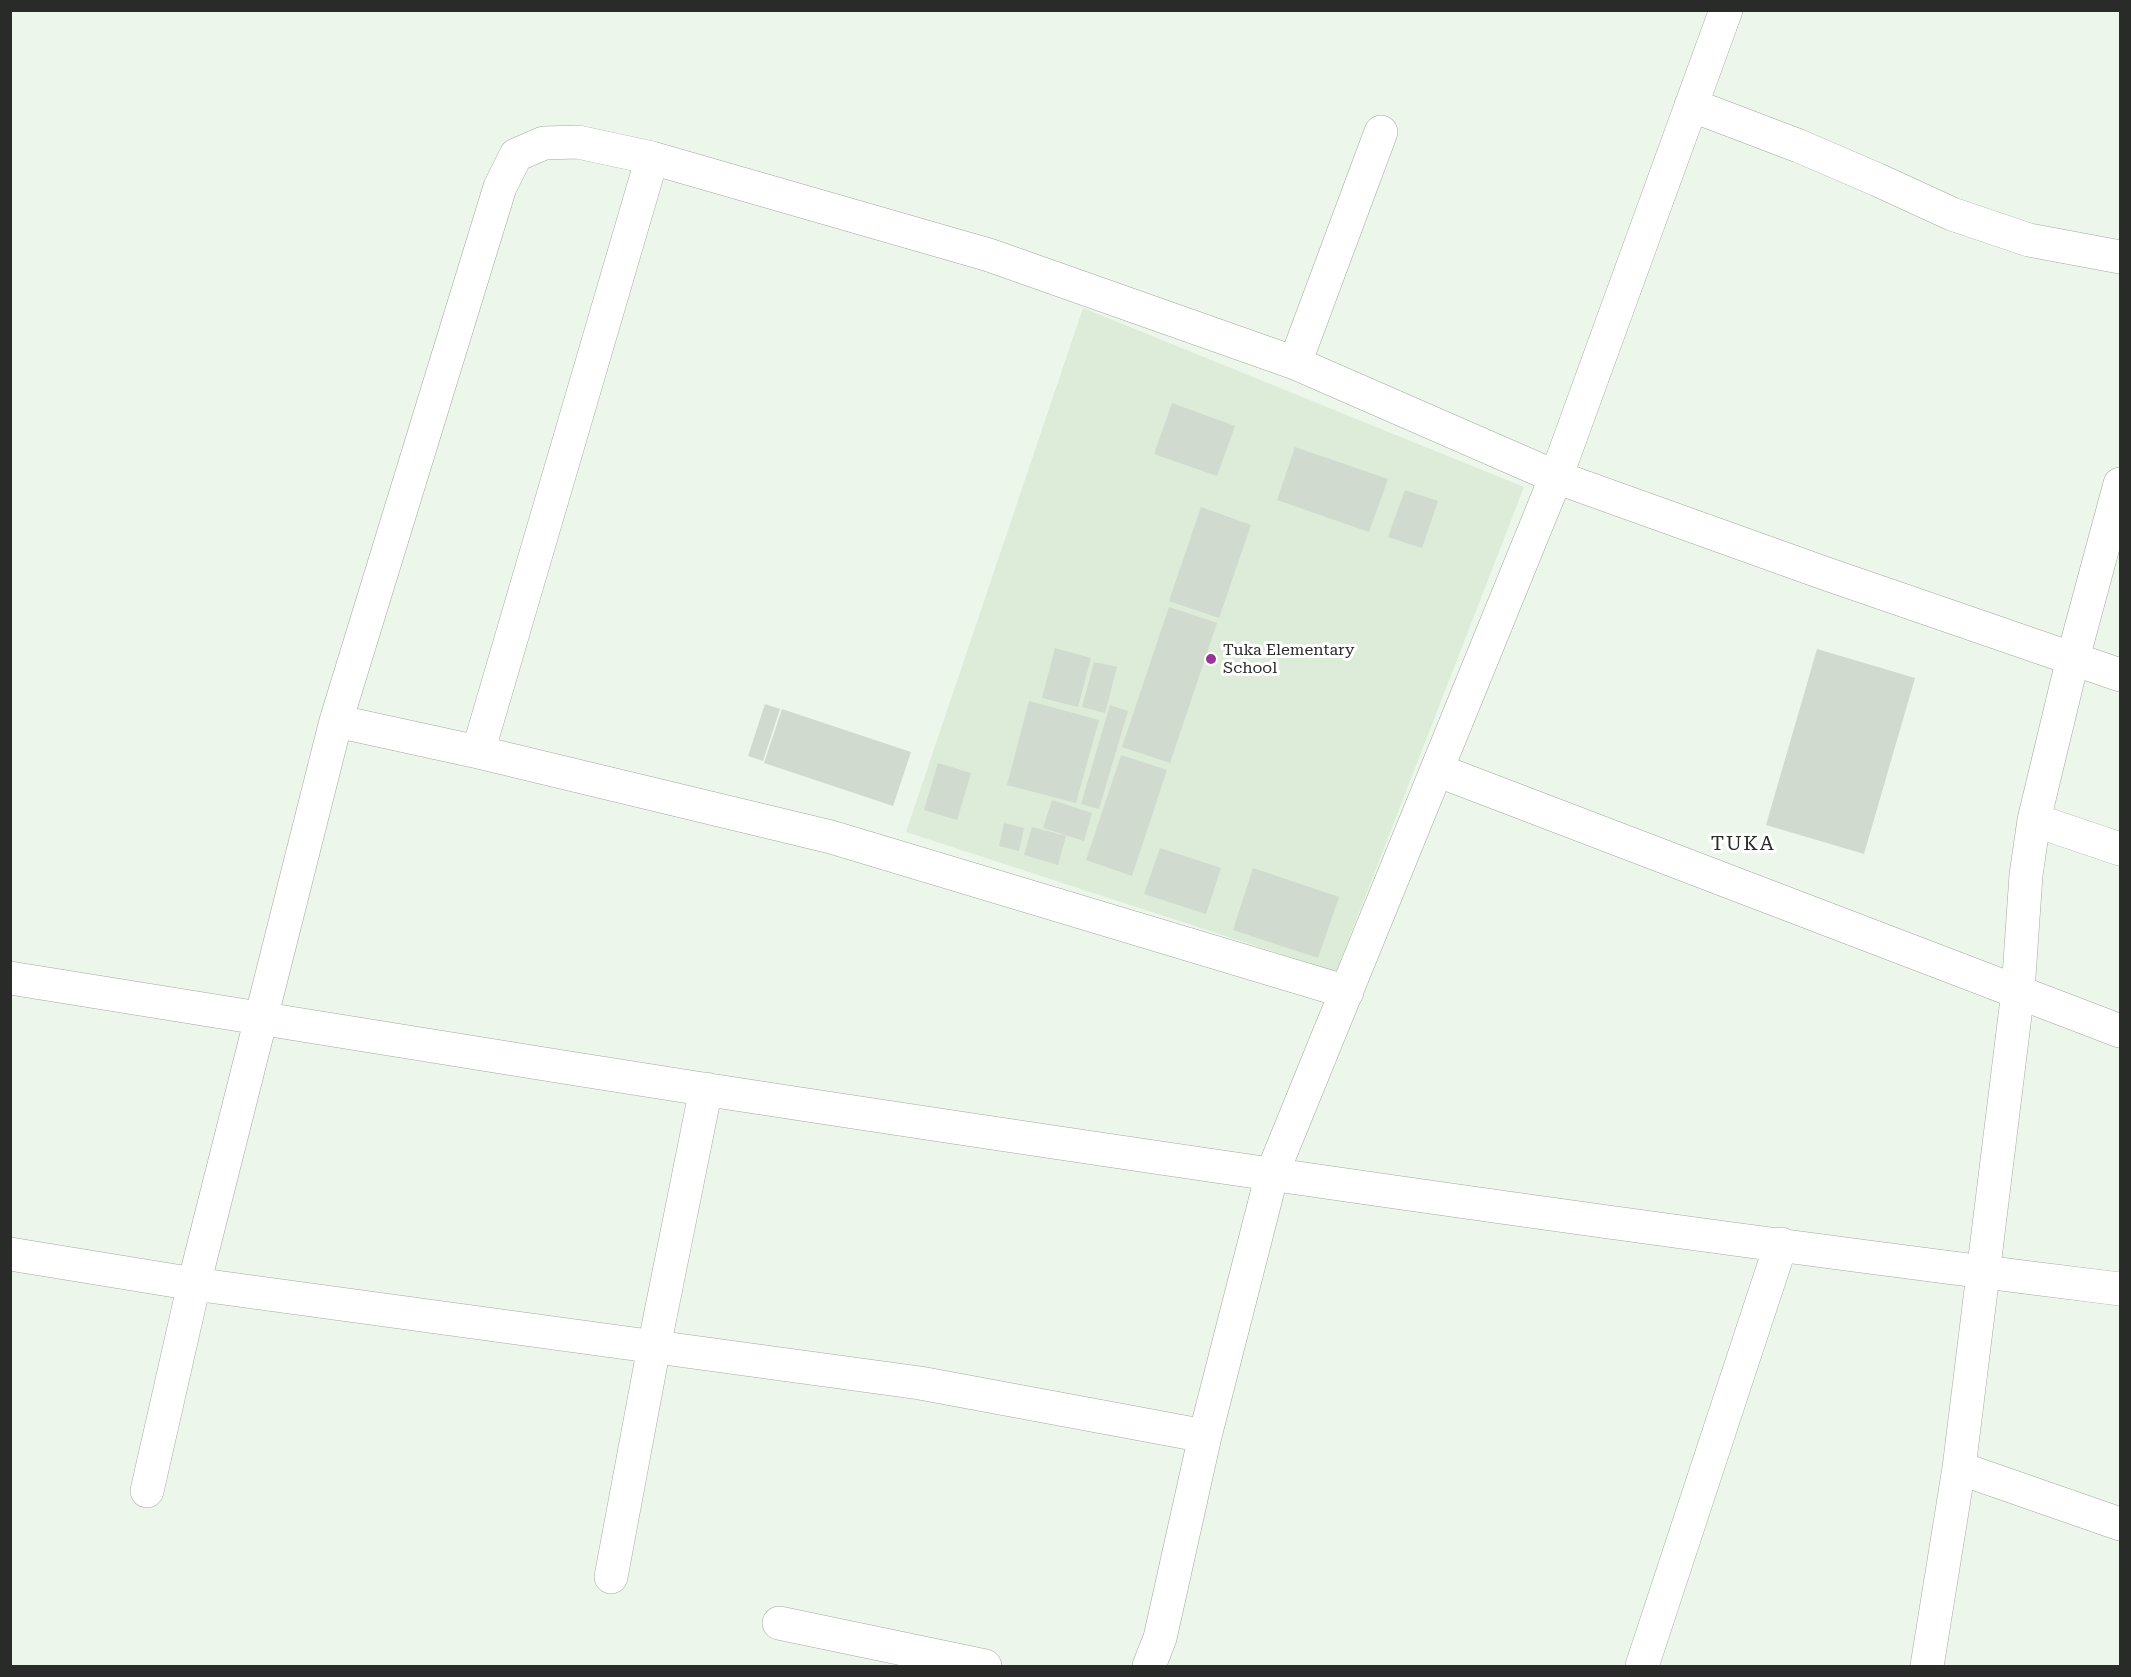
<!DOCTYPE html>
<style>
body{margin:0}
#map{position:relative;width:2131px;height:1677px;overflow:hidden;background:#edf6ea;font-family:"Roboto Serif",serif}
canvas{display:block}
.frame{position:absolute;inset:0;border:12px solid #282b27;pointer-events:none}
</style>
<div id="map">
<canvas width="2131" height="1677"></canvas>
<div class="frame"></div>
</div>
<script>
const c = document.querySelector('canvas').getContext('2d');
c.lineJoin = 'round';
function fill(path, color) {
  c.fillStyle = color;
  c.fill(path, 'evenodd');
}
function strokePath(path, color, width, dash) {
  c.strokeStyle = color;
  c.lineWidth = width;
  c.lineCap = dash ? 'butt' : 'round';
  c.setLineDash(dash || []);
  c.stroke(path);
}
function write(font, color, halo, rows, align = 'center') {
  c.font = font + ' "Roboto Serif",serif';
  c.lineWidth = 6;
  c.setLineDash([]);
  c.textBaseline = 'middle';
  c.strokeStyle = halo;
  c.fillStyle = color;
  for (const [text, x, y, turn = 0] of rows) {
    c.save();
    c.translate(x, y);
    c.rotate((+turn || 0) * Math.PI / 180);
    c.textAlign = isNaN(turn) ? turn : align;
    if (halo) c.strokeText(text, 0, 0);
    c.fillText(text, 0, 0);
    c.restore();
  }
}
fill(new Path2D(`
 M1083,308L1524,487L1336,972L906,832Z`), '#ddebd9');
fill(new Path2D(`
 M1172,403L1235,426L1217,476L1154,454Z
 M1295,447L1388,479L1369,532L1277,500Z
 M1405,490L1438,501L1422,548L1388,537Z
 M1201,507L1251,525L1219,618L1169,601Z
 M1169,607L1217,623L1170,763L1122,747Z
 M1055,648L1091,658L1078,707L1042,698Z
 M1817,649L1915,678L1864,854L1766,825Z
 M1094,662L1117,667L1105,713L1082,707Z
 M1029,701L1099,720L1076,803L1007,785Z
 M765,704L780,709L763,761L748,756Z
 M1110,705L1128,711L1099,809L1081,804Z
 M782,709L911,752L893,806L764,763Z
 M1121,755L1167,770L1132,876L1086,860Z
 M938,763L971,773L957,820L924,810Z
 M1052,800L1092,813L1084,841L1043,828Z
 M1004,823L1024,828L1019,851L999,846Z
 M1032,827L1066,836L1058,865L1024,855Z
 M1160,848L1221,868L1206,914L1144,894Z
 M1253,868L1339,897L1318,958L1233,930Z`), '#d1dace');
const minor = new Path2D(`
 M1691,105L1799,146L1878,180L1952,214L2029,240L2120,257
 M1295,363L1381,132
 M336,721L478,752L831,837L1347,992
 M478,752L652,158
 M1437,770L2120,1031
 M2034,820L2120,849
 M10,978C244,1014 476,1054 709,1090C1179,1162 1649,1231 2120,1289
 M10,1254L194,1284L920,1383L1205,1436
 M1959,1468L2120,1524
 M147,1491L194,1284L336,721L500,187L516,155L544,143L578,142L652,158L989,255L1295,363L1556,477L1821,572L2120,675
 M611,1577L654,1347L706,1089
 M779,1623L985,1666
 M1149,1666L1160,1638L1205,1436L1272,1174L1556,477L1726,10
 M1642,1666L1781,1244
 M1927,1666L1959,1468L2018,991L2026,875L2034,820L2073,658L2120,484`);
strokePath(minor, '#a2aa9f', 34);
strokePath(minor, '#fff', 33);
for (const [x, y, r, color] of [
 [1211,659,6,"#993397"]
]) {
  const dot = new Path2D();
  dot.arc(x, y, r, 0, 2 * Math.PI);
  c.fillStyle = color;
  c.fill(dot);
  strokePath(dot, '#fff', 2);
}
write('16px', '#282b27', '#fff', [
 ["Tuka Elementary",1223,650],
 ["School",1223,668]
], 'left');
c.letterSpacing = '1.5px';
write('20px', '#282b27', '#fff', [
 ["TUKA",1743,844]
]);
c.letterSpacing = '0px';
</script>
